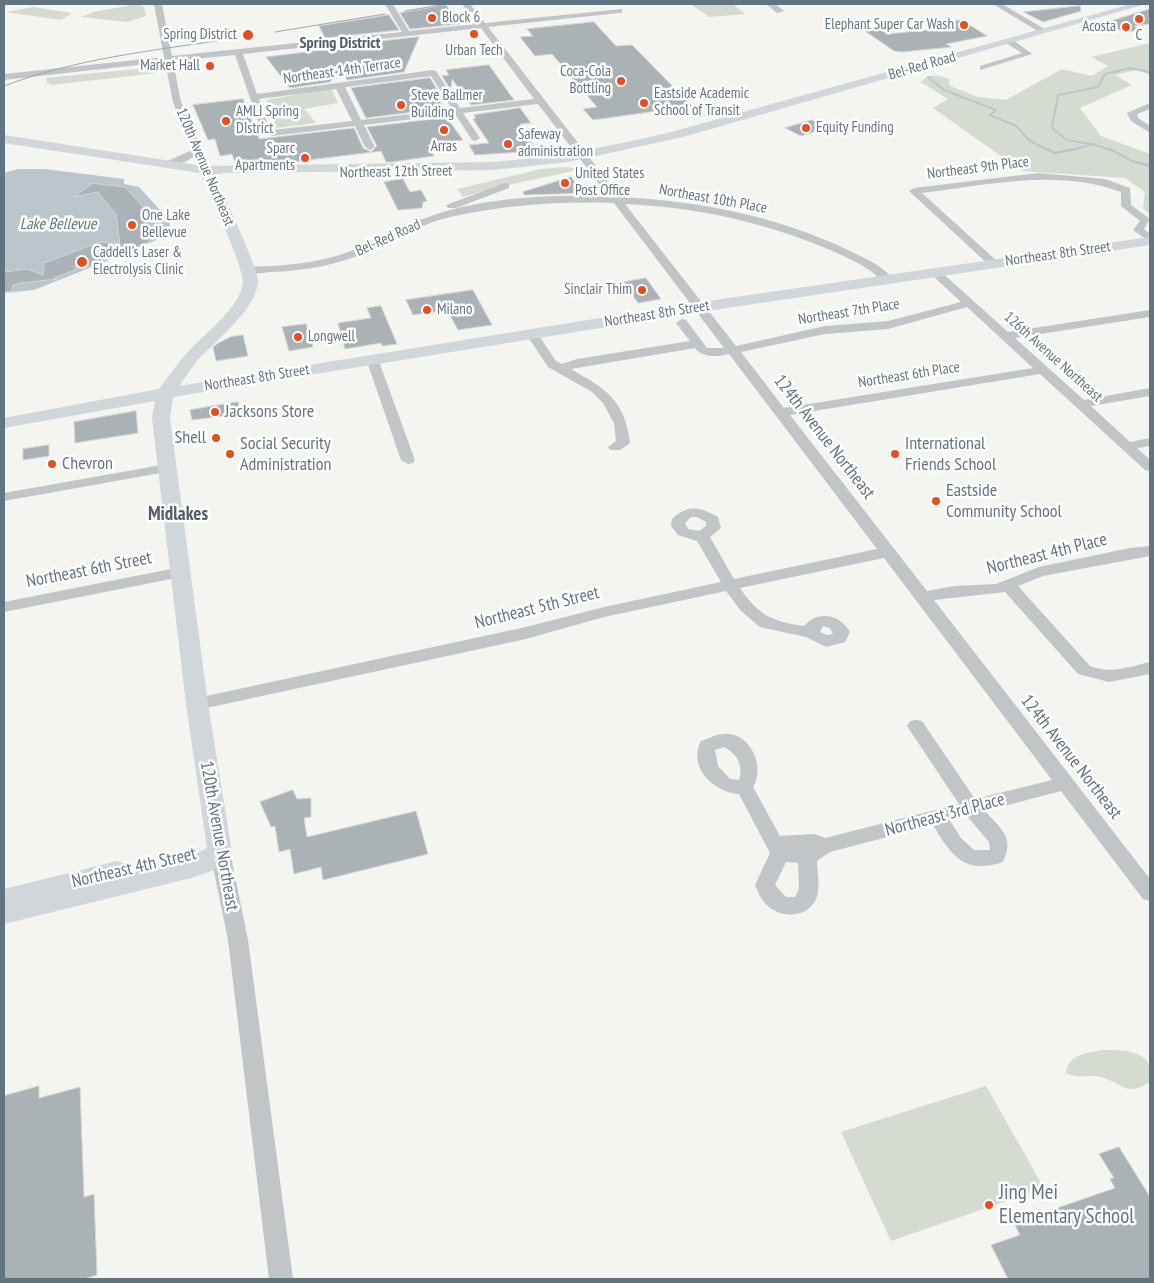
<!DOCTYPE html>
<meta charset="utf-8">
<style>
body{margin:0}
#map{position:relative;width:1154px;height:1283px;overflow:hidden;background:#f4f4f0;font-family:"PT Sans Narrow",sans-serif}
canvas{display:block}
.frame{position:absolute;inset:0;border:5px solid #637481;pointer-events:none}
</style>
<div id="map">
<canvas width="1154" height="1283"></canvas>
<div class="frame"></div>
</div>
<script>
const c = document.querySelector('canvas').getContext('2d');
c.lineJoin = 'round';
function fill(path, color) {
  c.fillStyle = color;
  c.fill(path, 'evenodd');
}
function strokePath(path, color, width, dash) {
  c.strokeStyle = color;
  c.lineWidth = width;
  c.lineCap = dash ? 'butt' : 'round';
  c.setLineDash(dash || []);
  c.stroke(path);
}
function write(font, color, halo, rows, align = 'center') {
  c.font = font + ' "PT Sans Narrow",sans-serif';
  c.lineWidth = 5;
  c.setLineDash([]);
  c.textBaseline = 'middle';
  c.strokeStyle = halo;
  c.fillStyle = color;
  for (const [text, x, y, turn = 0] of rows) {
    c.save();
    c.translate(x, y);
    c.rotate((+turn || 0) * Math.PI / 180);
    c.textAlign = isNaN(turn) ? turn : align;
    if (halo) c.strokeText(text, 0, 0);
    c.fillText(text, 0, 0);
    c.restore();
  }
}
fill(new Path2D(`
 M137,4L144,7L146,16L127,22L81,17L94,12Z
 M690,4H733L745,14L710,17Z
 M33,7L72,13L61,20L6,12Z
 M1150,43V75L1137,70L1115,75L1132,85L1080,108L1101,136L1150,154V214L1143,209L1145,192L1125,178L1022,171L933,108L948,99L921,82C929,73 938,75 949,79L950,86L978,97L1006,100L1062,69L1092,76L1108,66L1091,57Z
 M147,68L155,69L156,73L52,85L47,83L46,78Z
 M331,88L338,103L304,109L316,123L276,128L266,100Z
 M565,167L581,169C541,179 501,185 463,197L457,189L541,169Z
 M1101,1050C1116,1050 1143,1049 1150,1066C1152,1070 1150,1078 1150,1082C1126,1096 1126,1086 1104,1078C1091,1073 1082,1080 1066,1073C1068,1054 1086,1054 1101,1050Z
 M986,1086L1044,1188L891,1241L841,1132Z`), '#d5dbd1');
fill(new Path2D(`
 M18,169H45L124,179V184L139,187L169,220L170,226L161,238L97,265L34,290L4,293V173Z`), '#bac6cb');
strokePath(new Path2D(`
 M928,77L944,90L996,110L990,115L1016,126L1030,141L1050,151
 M1090,144L1067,140L1052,128L1058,95L1098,87L1105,74L1130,68L1150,72
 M1068,151L1093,144L1113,151`), '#bac6cb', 2);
strokePath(new Path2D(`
 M1048,149L1055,153L1075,149
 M1110,149L1132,161L1150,166`), '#bac6cb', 2.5);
const building = new Path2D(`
 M446,5L460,24L410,29L400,13Z
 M1080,6L1081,11L1043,22L1024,12Z
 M1150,9V24L1134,26L1142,30L1124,32L1116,28L1103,29L1102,24Z
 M389,15L399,30L325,38L319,26Z
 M962,20L987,36L946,44L951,47L902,52L894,51L865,31L881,29L888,34L937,29L930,24Z
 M594,22L616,46L632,45L692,106L593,120L583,109L597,107L552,54L535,56L520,37L533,36L527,29Z
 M419,37L404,72L347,80L345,76L332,79L330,82L290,88L266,57L330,49L329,47Z
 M489,65L514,100L471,105L452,79L451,87H449L442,76L449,75L446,70Z
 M430,78L437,89H432L444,108L366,118L351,88Z
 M243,99L259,139L354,128L363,148L371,152L377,146L367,127L450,117V122L463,140L428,145L434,156L392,162H386L381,151L285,163V161L264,163L235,162L232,154L220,156L215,139L208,140L193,105Z
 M520,108L531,123L520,124L537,151L475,155L469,145L489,143L473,119L476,118L474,115Z
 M812,120L821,124L820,130L801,136L785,128Z
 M571,177L583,193L524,195L523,192Z
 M403,179L410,192L421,190L427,201L423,202L422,208L398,210L384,182Z
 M90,183L125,187L144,208L149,242L88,267L76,260L75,270L54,278L58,279L20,283L13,285L12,291L4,292V272L27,269L43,275L44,263L100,242L120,245L116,214L98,192L73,197L91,185Z
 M646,278L661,299L638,303L624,282Z
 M473,290L492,325L458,330L447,310L413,315L406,300Z
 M381,306L397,344L382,346L381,343L345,349L338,323L371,318L367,308Z
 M306,324L313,347L289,351L282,327Z
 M243,335L248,356L216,361L213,347L217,344L230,337Z
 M238,402L240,412L224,414V416L192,420L190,410Z
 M136,411L138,433L75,443L74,422Z
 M49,445V456L23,460V449Z
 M293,790L297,799L311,798V817L304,818L307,837L416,811L428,854L323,880L321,867L294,874L290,849L279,852L275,826L271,827L260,802Z
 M39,1086V1098L80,1087L84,1197L94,1194L97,1275L84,1279H4V1096Z
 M1119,1147L1150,1197V1279H1008L991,1245L1020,1235L1014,1223L1115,1188L1110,1179L1114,1178L1099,1154Z`);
fill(building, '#aab2b6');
strokePath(building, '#d5d5d3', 1);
fill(new Path2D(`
 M154,4H162L172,56L402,32L385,4H393L409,31L477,24L462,4H470L485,23L622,9V13H619L488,27L620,197C699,201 777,216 848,250C864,258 882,265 893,279L891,281C882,284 879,277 872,272C859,262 843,256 828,249C763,222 696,207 625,204L736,346L825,326L888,321L961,302L931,274V270H939L1008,332L1150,310V317L1015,338L1084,400L1150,388V396L1091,406L1130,442L1150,438V446L1137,448L1150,460V471L1145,470L1040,374L790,415L927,591L954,586L996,584L1039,567L1130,548L1150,546V556L1043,576L1018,586L1090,666C1110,674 1130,667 1150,662V674L1109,682L1078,674L1005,592L934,600L1150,879V901L1143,899L1061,791L985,811C1001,829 1015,837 1003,862C964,875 951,855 933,825L830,852L817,861C817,873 821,887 816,899C808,918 780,919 767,905C761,900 758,892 755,885L770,853L739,794C715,793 687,767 701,741C708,739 716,734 723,734C750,731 766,767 753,787L780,836L814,834L825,838L959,804L907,726L910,721L916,720L922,721L975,799L1052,780L884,558L740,588C758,615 773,622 804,626C818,610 840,614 850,632L845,642L826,647L806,637L760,627L741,611L726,591L604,617L526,639L197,710L191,708L188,704L191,700L197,698L526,627L604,607L721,582L697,541L678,535L671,526L672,519C689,504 699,507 718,517L721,528L710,537L734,579L877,549L729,354C717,357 702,358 695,348L571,369C606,389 625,400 630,443L620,450H610L608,447L616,441L614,423L603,403L592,392L548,367L526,334L528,331H536L556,361L562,364L577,359L690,341L676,323L682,319L686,320L707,348H724L614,203C559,201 504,205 450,217C422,223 397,240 370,251C338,265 304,271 270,272C261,273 247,276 240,270L246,267C281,266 318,264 351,251C379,241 403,225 431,216C486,197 551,194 609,197L538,104L463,113L480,138L475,141L472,140L455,114L364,125L375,147L370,150L365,147L355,126L272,136L262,132L235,55L173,61L181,102L210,169L205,172L200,169L195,156L185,162L166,167L161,164L192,150L173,102L165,62L4,80V74L164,57ZM481,28L534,99L460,108L436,71L433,70L257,94L243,54ZM431,76L452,109L361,120L345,87ZM336,89L352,121L273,130L269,128L259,99ZM967,307L1033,368L784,408L741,352L825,334L888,329ZM691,517H697L706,522V526L699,531L688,529L685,523ZM823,626L830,628L833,634L827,635L820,632ZM724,747C737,754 744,765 739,780L730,779L718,766L715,750ZM967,816L989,842L990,850H974L961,838L950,821ZM786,862L798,863L799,889L795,897H786L775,885Z
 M766,4H775L784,11L777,13Z
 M993,4H1002L1048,31L1041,33Z
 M1006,39H1012L1032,54L980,70V66L1022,53L1006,43Z
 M1150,103V109L1137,114L1138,118L1150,126V133L1131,121L1127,113Z
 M1038,173L1105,179L1130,188L1131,205L1150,219L1144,229L1150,234V242L1133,230L1140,221L1121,206V192C1059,168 986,185 922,193L998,262L1000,264L994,267L990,266L909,191L914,188Z
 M505,183L509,184V188L456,208H448L446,205Z
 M372,355L378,359L415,460L413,463L408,464L401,460L366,359Z
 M167,464L174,468L172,471L4,501V493Z
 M181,567L186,568L189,572L186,576L4,612V602Z
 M220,844L227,846L230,852L248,940L293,1279H269L228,940L210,852L213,846Z`), '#c1c5c8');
fill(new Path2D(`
 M1131,4H1146L683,137L568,162L493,170L224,173L214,175C222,193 259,268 258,282C256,310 215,341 197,361C191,369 185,377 179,386L687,304L1150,237V245L687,314L173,397L170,418L208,704L232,852C225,868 207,873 191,878L4,924V889L117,861L126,864L129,873L188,858L207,848L186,704L152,418L155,401L4,428V418L159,389C168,377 177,364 187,353C203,335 240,308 243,283C245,269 208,191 200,173L4,143V135L203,166L493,162C555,157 614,146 675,131Z`), '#d1d6da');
strokePath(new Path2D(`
 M405,11L447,4
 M275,32L385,14
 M4,86C75,59 149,51 223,40`), '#a0a6ab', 1);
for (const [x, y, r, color] of [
 [432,18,5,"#e44f20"],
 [1139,19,5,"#e44f20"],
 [964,25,5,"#e44f20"],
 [1126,27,5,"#e44f20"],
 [474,34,5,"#e44f20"],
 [248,35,6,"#e44f20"],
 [210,66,5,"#e44f20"],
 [621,81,5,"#e44f20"],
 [644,103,5,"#e44f20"],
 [401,105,5,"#e44f20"],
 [226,121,5,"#e44f20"],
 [806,128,5,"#e44f20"],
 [444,130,5,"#e44f20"],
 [508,144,5,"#e44f20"],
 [305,158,5,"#e44f20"],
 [565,183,5,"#e44f20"],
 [132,225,5,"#e44f20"],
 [82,262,6,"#e44f20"],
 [642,290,5,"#e44f20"],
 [427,310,5,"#e44f20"],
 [298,337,5,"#e44f20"],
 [215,412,5,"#e44f20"],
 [216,438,5,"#e44f20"],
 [230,454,5,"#e44f20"],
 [895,454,5,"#e44f20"],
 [52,464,5,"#e44f20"],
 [936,501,5,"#e44f20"],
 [989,1205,5,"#e44f20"]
]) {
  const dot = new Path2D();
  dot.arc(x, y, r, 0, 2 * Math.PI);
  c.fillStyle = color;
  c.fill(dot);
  strokePath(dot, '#fff', 2);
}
write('15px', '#637481', '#fff', [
 ["Block 6",442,18],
 ["Elephant Super Car Wash",954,25,"right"],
 ["Acosta",1116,27,"right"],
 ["Spring District",237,35,"right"],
 ["C",1139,36,"center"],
 ["Urban Tech",474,51,"center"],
 ["Market Hall",200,66,"right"],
 ["Coca-Cola",611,72,"right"],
 ["Bottling",611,89,"right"],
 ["Eastside Academic",654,94],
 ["School of Transit",654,111],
 ["Steve Ballmer",411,96],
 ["Building",411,113],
 ["AMLI Spring",236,112],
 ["DIstrict",236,129],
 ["Equity Funding",816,128],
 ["Safeway",518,135],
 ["administration",518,152],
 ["Arras",444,147,"center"],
 ["Sparc",295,149,"right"],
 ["Apartments",295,166,"right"],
 ["United States",575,174],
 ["Post Office",575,191],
 ["One Lake",142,216],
 ["Bellevue",142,233],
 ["Caddell’s Laser &",93,253],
 ["Electrolysis Clinic",93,270],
 ["Sinclair Thim",632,290,"right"],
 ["Milano",437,310],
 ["Longwell",308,337]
], 'left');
write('15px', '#637481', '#fff', [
 ["Bel-Red Road",922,66,-16],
 ["Northeast 14th Terrace",342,71,-8],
 ["120th Avenue Northeast",205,167,67],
 ["Northeast 9th Place",978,168,-7],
 ["Northeast 12th Street",396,172,-1],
 ["Northeast 10th Place",713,199,10],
 ["Bel-Red Road",388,238,-24],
 ["Northeast 8th Street",1058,254,-8],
 ["Northeast 7th Place",849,312,-9],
 ["Northeast 8th Street",657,314,-9],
 ["126th Avenue Northeast",1053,357,42],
 ["Northeast 6th Place",909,375,-9],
 ["Northeast 8th Street",257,378,-9]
]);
write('bold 16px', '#515d66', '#fff', [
 ["Spring District",340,43]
]);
write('italic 16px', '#5f767f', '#fff', [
 ["Lake Bellevue",58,224]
]);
write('18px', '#637481', '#fff', [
 ["Jacksons Store",225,412],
 ["Shell",206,438,"right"],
 ["Social Security",240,444],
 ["Administration",240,465],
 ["International",905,444],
 ["Friends School",905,465],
 ["Chevron",62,464],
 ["Eastside",946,491],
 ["Community School",946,512]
], 'left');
write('18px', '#637481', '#fff', [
 ["124th Avenue Northeast",824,437,52],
 ["Northeast 4th Place",1047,554,-14],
 ["Northeast 6th Street",89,570,-11],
 ["Northeast 5th Street",537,608,-14],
 ["124th Avenue Northeast",1071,757,52],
 ["Northeast 3rd Place",945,815,-15],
 ["120th Avenue Northeast",219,836,80],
 ["Northeast 4th Street",134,868,-13]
]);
write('bold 19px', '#515d66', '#fff', [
 ["Midlakes",178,515]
]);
write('21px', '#637481', '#fff', [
 ["Jing Mei",999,1193],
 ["Elementary School",999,1217]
], 'left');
</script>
